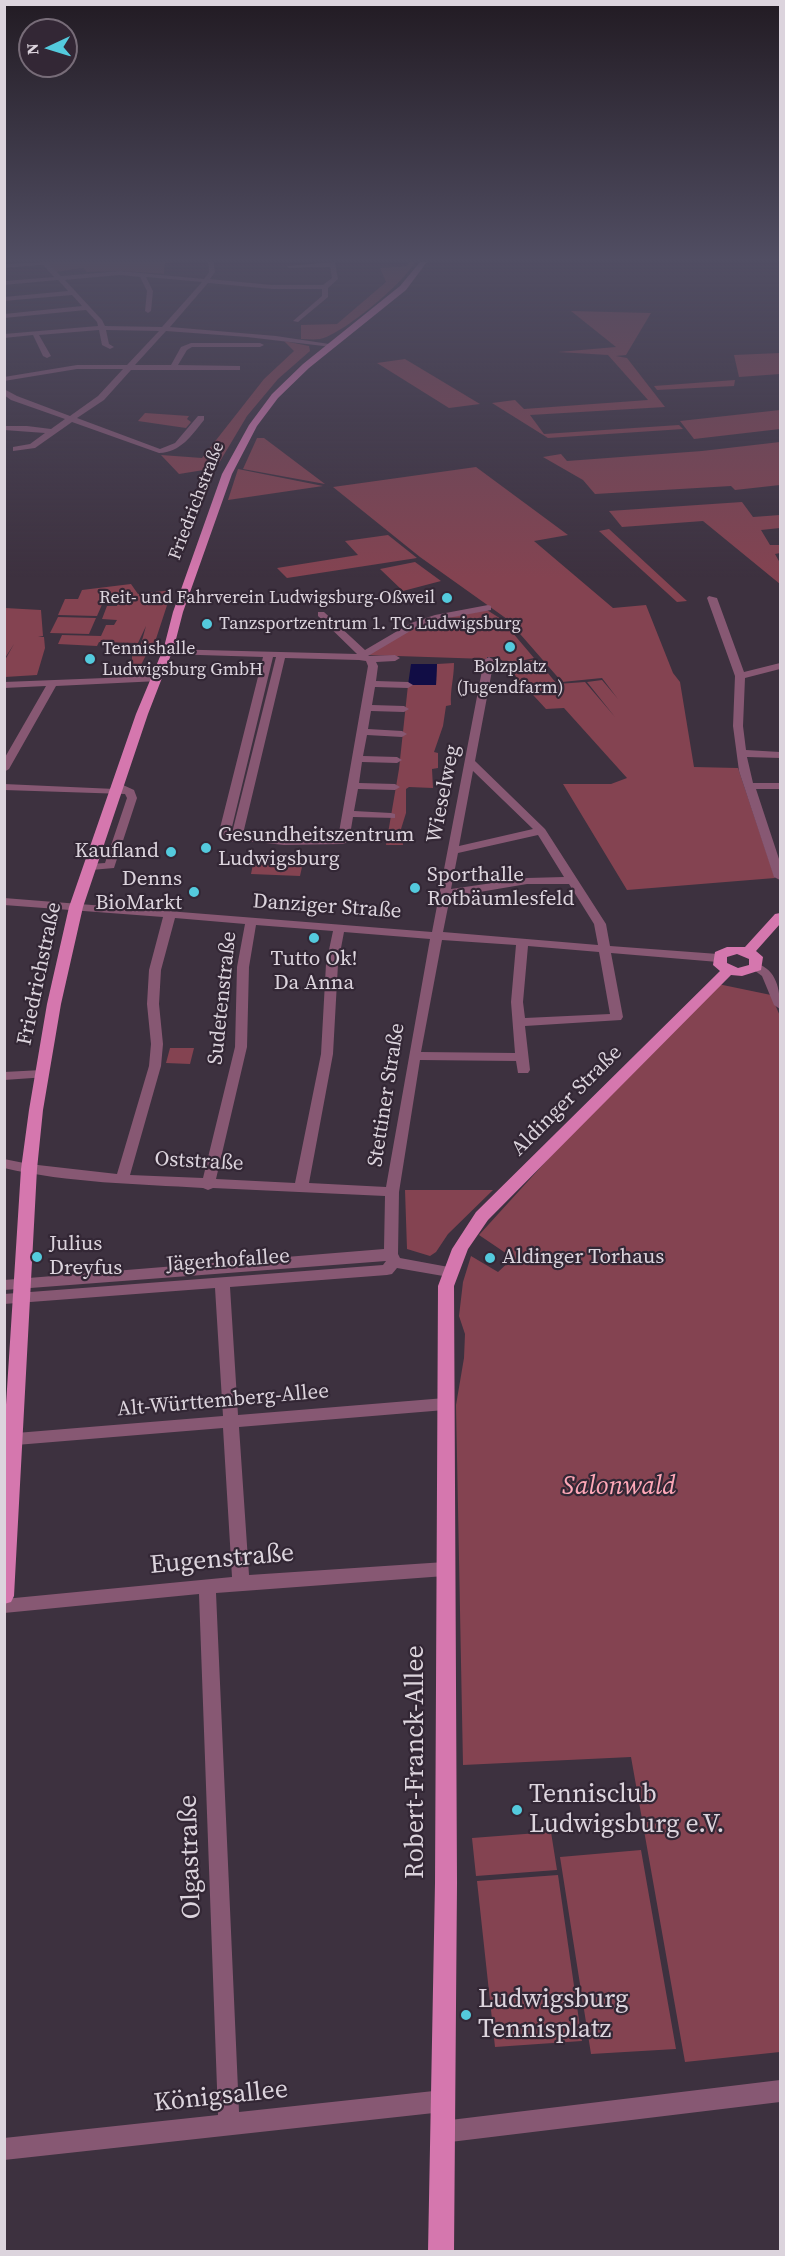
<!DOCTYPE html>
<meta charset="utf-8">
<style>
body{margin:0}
#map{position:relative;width:785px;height:2256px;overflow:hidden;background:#3d313f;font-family:"Source Serif 4",serif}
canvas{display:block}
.frame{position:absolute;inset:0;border:6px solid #dcd4dd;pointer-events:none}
.north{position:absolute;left:18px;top:18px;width:60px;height:60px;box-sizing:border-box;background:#332735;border:2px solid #776c78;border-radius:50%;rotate:266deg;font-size:16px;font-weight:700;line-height:24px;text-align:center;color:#dcd4dd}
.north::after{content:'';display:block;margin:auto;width:21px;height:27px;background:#54cadd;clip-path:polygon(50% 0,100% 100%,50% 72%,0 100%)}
</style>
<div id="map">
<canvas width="785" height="2256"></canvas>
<div class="frame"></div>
<div class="north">N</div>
</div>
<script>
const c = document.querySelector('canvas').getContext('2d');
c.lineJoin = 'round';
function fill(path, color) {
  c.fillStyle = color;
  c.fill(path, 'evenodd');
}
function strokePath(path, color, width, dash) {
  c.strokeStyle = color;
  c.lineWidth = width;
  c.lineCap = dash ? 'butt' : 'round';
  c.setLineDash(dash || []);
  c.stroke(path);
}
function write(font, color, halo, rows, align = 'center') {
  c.font = font + ' "Source Serif 4",serif';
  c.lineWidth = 4.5;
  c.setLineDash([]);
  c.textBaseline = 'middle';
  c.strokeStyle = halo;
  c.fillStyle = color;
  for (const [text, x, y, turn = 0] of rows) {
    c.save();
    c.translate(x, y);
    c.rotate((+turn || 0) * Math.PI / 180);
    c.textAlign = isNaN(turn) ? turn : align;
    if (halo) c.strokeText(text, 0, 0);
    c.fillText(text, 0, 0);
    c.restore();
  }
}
fill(new Path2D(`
 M45,262H183L165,263L164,274L122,271L87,272L83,268L56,272Z
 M409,262H415C406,281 342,335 320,339C314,340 307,339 301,339V325L337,324L386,282L380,268L407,266Z
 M571,311L651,313L626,355L616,356L627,358L665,407L530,415L544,434L679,425L683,429L548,438L492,403L515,400L524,409L648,400L608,355L558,352L616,347Z
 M284,341L309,346L310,351L278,379L247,416L216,468L179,474L161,455L202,458L264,379L294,351Z
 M780,353V374L739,377L734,355Z
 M405,359L480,404L449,408L377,363Z
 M735,380L734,386L657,390L654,386Z
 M780,410V429L694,439L680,421Z
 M145,413L189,416L187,419L191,422L186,428L138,421Z
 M257,438H264L325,484L243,469Z
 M780,442V485L735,490L731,486L595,494L583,480L543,457L561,454L567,461L702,451Z
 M476,467L568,535L534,541L613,608L646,605L673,673L680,682L694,767L738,768L775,878L627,890L563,784H611L627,778L564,708L546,709L511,671L519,668V663L536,659L557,684L585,682L615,717L587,682L602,680L618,699L602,678L562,682L507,619L420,557L333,487Z
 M238,469L323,486L228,500Z
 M742,502L753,517L780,515V528L761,530L770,545H780V553L775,554L780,563V584L703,521L622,527L609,511Z
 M609,529L687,601L677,602L599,531Z
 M388,535L417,558L287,578L277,568L358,555L345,541Z
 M415,562L441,581L403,591L380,569Z
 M131,584L138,594L172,590L154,645L150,647L138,671L132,672V651L141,644L146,626L138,643L99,642L97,646L58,644L62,635L101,636L106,625H114L117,620L102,619L107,606H117L120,593H118L115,601L104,600L97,616L58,615L65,599H78L82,590Z
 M5,608L41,610L43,636L38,637H44L45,648L37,675L5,677V660L14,644L5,658Z
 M487,610L501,619L534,658L506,664L498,657H487V659L367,655L406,631L432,620Z
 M58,617L96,618L89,634L50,633Z
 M454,663C454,678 450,690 451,705L446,706L443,726L434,752L438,753V768L432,769L433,788L409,787L406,789V813L401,829L403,845H386L399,769L408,685H436L437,664Z
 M253,864L302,867L300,876L251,874Z
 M718,984L771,995L780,1016V2052L685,2062L631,1757L463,1765L456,1405L464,1358L465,1334L459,1316L463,1282L471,1256L498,1272L513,1258L479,1235L559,1147Z
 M170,1048H194L190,1064L166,1063Z
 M405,1190H493L448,1234L436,1252L430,1256L407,1249Z
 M551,1832L557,1870L476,1876L472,1838Z
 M641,1850L676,2049L591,2054L560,1857Z
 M558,1875L582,2041L495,2047L477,1881Z`), '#844351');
fill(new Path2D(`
 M411,664H437L436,685H408Z`), '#110d45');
fill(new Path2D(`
 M47,262L61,276L120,271L204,279L209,272L208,262H214L215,272L210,279L272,285H323L332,278L330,267L289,268L286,266L335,262L338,279L328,288V297L298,322L293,321L322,296V289H272L208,283L170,327L276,336L336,345L332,347L247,337L166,331L135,365H171L181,347L191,343H260L264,345L260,347H192L187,350L178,365L240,366V370H131L104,400L77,418L160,449L175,443L198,416H204V420C191,436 181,452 159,453L72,422L35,448L13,451V447L30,444L45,433L4,430V426H27L51,429L65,419L11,400L4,395V389L17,396L70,416L98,396L123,369H77L4,381V377L77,365H127L159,331L106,330L109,344L114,347L110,349L102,345L99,330L39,335L51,356L47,358L43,356L33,335L4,338V334L98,326L97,322L86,310L4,318V314L82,306L72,295L4,301V297L68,291L58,280L4,285V281L54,277L43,265L4,268V264ZM120,275L140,277L147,291L145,311L148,313L151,311L153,291L146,277L202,282L162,327L105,326L102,320L65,280Z
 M709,596L717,598L744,672L780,663V669L745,678L743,726L746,750L780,752V758L747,757L753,783H780V789H756L780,862V880L774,877L739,771L733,726L735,676L707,598Z
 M488,605L491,606V610L437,620L417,627L368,656L395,655L400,658L395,661L376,662L378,666L376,681L408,682L413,685L408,688L375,687L372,705L404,706L409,709L404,712L371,711L368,729L402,731L407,734L402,737L367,735L363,756L397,757L402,760L397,763L362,762L359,783L395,784L400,787L395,790L358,789L354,811L391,813L395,814V818L353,817L349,841L343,844L284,845L229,839L219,832L263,657L168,654L165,653V649L357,654L318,616V612H324L365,650L411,623L435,615ZM273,657H276L232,833L231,831ZM285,658L359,660L366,661L368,666L338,838L284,839L243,834Z
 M489,657L494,660L475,761L545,829L606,924L610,946L718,954L724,958L718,962L611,953L623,1017L621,1020L525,1026L530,1070L528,1073H518L516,1061L420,1060L399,1192L398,1254L400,1258L454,1268L456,1272L454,1276L449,1277L397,1268L392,1274L387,1275L230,1287L238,1415L445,1398L451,1400L453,1404L451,1408L445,1410L239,1427L249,1575L445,1562L451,1564L454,1569L451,1574L445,1576L216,1593L239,2112L443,2090L451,2093L454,2101L451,2109L443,2112L4,2160V2138L218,2115L199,1594L4,1613V1599L232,1577L223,1428L4,1446V1434L223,1416L215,1288L4,1304V1294L383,1265L386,1261L4,1290V1280L384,1249L385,1196L213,1188L208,1190L203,1188C137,1184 69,1183 4,1168V1159L29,1164L117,1174L149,1066L151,1044L147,1004L149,970L163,917L4,905V898L432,932L484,660ZM473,771L533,829L459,846ZM538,835L564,877L527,878L451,889L458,853ZM527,884H569L594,924L598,945L443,932L450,897ZM175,918L245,924L237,967L235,1047L203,1178L130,1175L161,1066L163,1044L159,1004L161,970ZM256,925L333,931L326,964L321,1054L295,1183L216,1179L247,1047L249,967ZM344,932L430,939L386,1187L309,1183L333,1054L338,964ZM442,940L516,945L511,1002L515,1053L421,1052ZM528,946L599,952L610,1014L525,1018L523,1002Z
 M156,676L159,677V681L56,686L9,769L4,772V759L46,686L4,688V682Z
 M4,784L115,789V785H123L134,790L137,798L114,868L91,870L85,867L91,864L105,863L127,798L125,794L4,790Z
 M756,963C777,970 780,989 780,1009L774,1005L762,976L750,967Z
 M42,1070L49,1074L47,1077L4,1080V1072Z
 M780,2080V2102L442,2143L434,2140L431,2132L434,2124L442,2121Z`), '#875873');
fill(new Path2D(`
 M420,262H427L406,290L309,368L278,398L257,426L232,474L183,612L174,647L148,714L83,907L61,1004L43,1110L37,1169L14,1596L11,1602L4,1604V1436L21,1169L29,1110L47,1004L69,907L136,714L164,647L173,612L222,474L249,425L272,394L303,364L400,286Z
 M780,913V924L756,951L763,957L761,970L742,976L731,975L488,1220L468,1249L454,1286L457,1883L454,2252H428L435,1883L438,1286L452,1249L476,1212L720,971L713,965L715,952L727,947H745L775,914ZM737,954L749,959V965L738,968L727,963V957Z`), '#d577ae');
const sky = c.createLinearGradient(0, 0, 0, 578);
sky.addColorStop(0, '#221b23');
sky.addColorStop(0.45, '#514e63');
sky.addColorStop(1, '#514e6300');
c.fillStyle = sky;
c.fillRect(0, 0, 785, 578);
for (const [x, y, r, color] of [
 [447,598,6,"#54cadd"],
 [207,624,6,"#54cadd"],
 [510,647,6,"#54cadd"],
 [90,659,6,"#54cadd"],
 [206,848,6,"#54cadd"],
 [171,852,6,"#54cadd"],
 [415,888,6,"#54cadd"],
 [194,892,6,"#54cadd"],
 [314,938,6,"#54cadd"],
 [37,1257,6,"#54cadd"],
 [490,1258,6,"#54cadd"],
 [517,1810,6,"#54cadd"],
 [466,2015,6,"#54cadd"]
]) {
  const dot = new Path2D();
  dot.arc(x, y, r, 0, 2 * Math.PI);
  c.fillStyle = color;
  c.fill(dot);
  strokePath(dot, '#332735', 2);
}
write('18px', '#dcd4dd', '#332735', [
 ["Friedrichstraße",197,501,-69]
]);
write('18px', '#dcd4dd', '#332735', [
 ["Reit- und Fahrverein Ludwigsburg-Oßweil",435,598,"right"],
 ["Tanzsportzentrum 1. TC Ludwigsburg",219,624],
 ["Tennishalle",102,649],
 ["Ludwigsburg GmbH",102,670],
 ["Bolzplatz",510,667,"center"],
 ["(Jugendfarm)",510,688,"center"]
], 'left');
write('21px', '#dcd4dd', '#332735', [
 ["Wieselweg",444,794,-79],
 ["Danziger Straße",327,907,4],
 ["Friedrichstraße",40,974,-78],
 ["Sudetenstraße",223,998,-84],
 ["Stettiner Straße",387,1095,-81],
 ["Aldinger Straße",567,1101,-45],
 ["Oststraße",199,1162,3],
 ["Jägerhofallee",228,1261,-4],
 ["Alt-Württemberg-Allee",223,1401,-5]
]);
write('21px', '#dcd4dd', '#332735', [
 ["Gesundheitszentrum",218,836],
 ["Ludwigsburg",218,860],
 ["Kaufland",159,852,"right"],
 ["Sporthalle",427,876],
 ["Rotbäumlesfeld",427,900],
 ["Denns",182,880,"right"],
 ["BioMarkt",182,904,"right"],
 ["Tutto Ok!",314,960,"center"],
 ["Da Anna",314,984,"center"],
 ["Julius",49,1245],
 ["Dreyfus",49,1269],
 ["Aldinger Torhaus",502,1258]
], 'left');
write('italic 26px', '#ffa8b8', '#332735', [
 ["Salonwald",619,1487]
]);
write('26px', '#dcd4dd', '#332735', [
 ["Eugenstraße",222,1560,-5],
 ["Robert-Franck-Allee",416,1762,-90],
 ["Olgastraße",191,1857,-92],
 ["Königsallee",221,2097,-6]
]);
write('26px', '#dcd4dd', '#332735', [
 ["Tennisclub",529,1795],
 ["Ludwigsburg e.V.",529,1825],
 ["Ludwigsburg",478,2000],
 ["Tennisplatz",478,2030]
], 'left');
</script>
